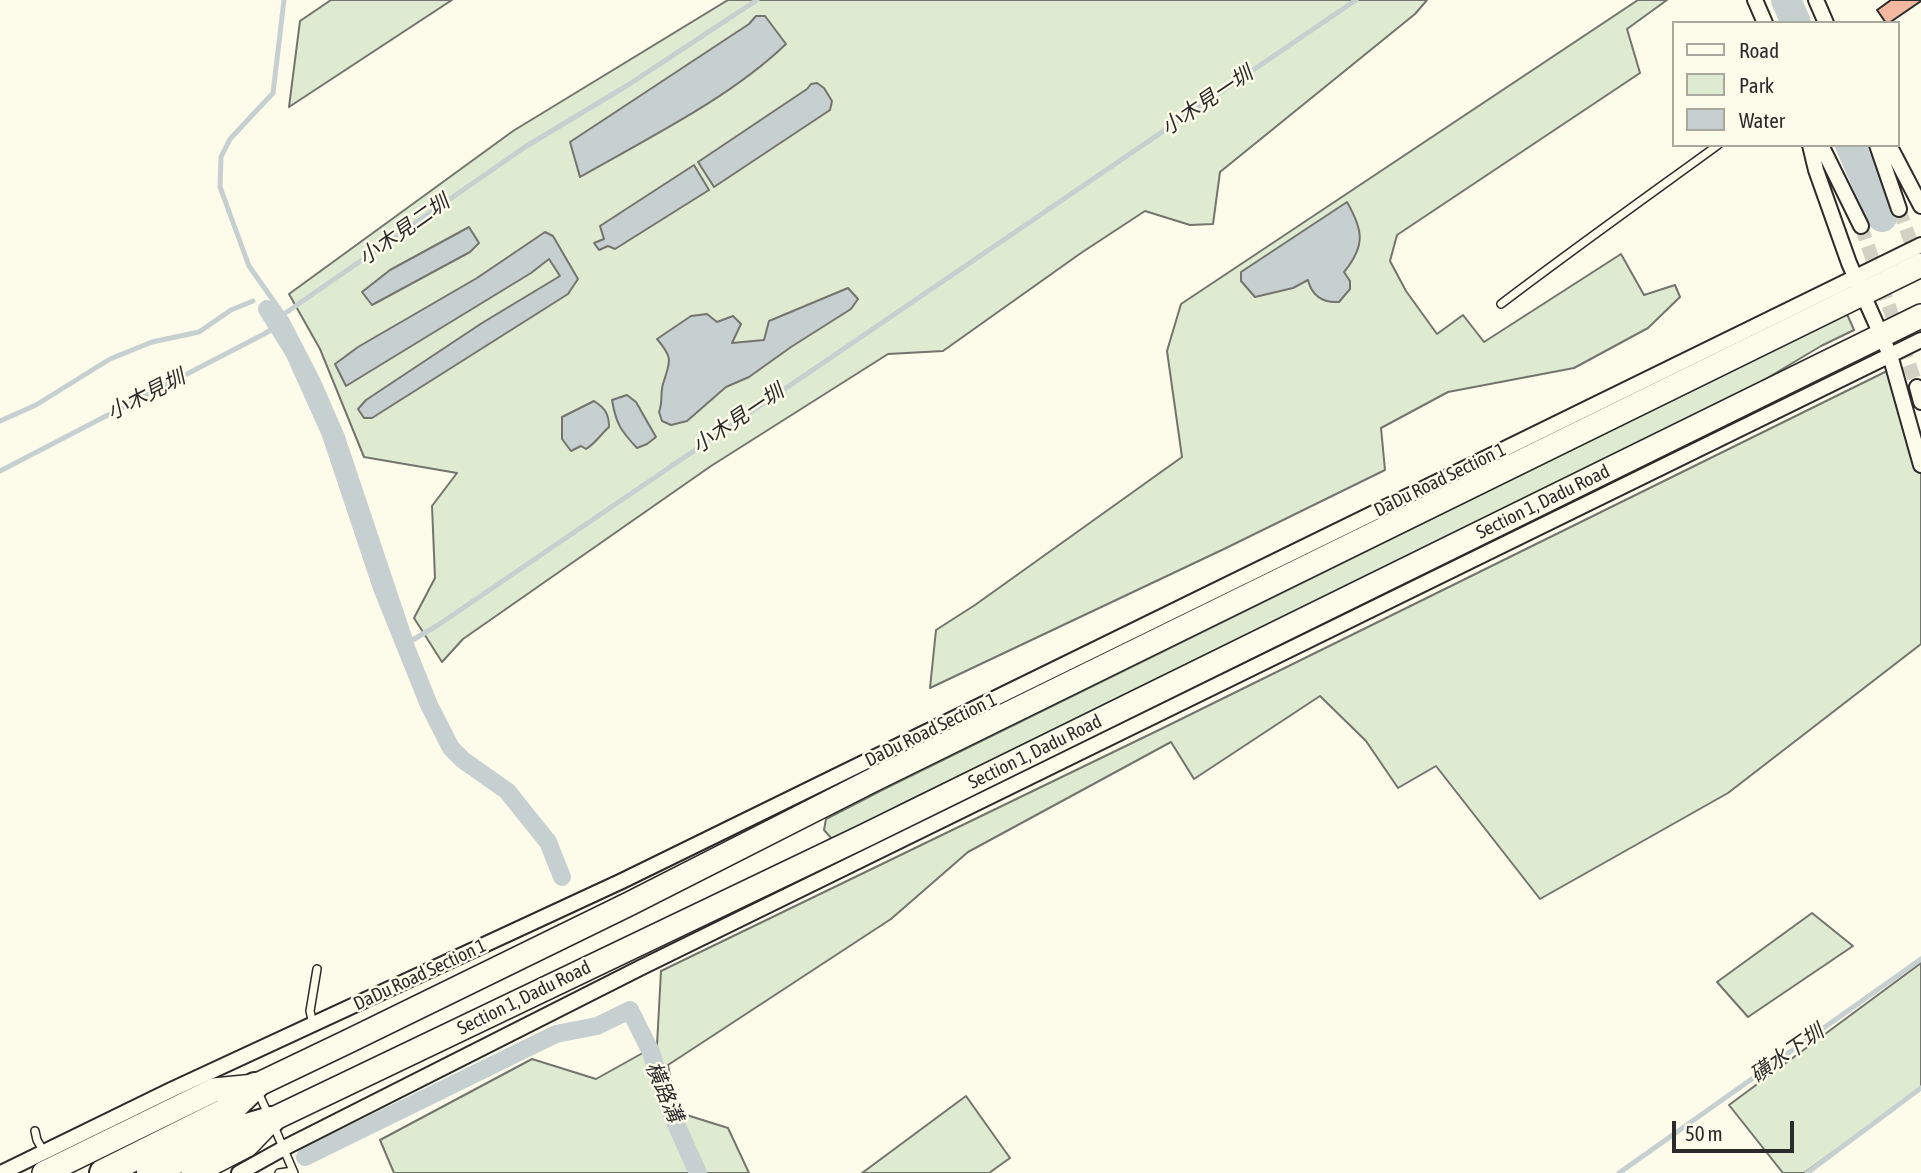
<!DOCTYPE html>
<meta charset="utf-8">
<style>
body{margin:0}
#map{position:relative;width:1921px;height:1173px;overflow:hidden;background:#fdfbea;font-family:"Asap Condensed",sans-serif}
canvas{display:block}
.legend{position:absolute;left:1672px;top:21px;width:228px;height:126px;box-sizing:border-box;background:#fdfbea;border:2px solid #a9a89e;margin:0;padding:9px 12px;list-style:none;font-size:21px;color:#2b2b2b}
.legend li{display:flex;align-items:center;gap:14px;height:35px}
.legend b{width:35px;border:2px solid #a9a89e}
.scale{position:absolute;left:1672px;top:1121px;width:122px;height:32px;box-sizing:border-box;border:4px solid #2b2b2b;border-top:0;padding-left:9px;font-size:21px;line-height:24px;white-space:nowrap;color:#2b2b2b;-webkit-text-stroke:5px #fdfbea;paint-order:stroke}
</style>
<div id="map">
<canvas width="1921" height="1173"></canvas>
<ul class="legend">
<li><b style="height:9px;background:#fdfbea"></b>Road</li>
<li><b style="height:19px;background:#deebd1"></b>Park</li>
<li><b style="height:19px;background:#c7d0d0"></b>Water</li>
</ul>
<div class="scale">50 m</div>
</div>
<script>
const c = document.querySelector('canvas').getContext('2d');
c.lineJoin = 'round';
function fill(path, color) {
  c.fillStyle = color;
  c.fill(path, 'evenodd');
}
function strokePath(path, color, width, dash) {
  c.strokeStyle = color;
  c.lineWidth = width;
  c.lineCap = dash ? 'butt' : 'round';
  c.setLineDash(dash || []);
  c.stroke(path);
}
function write(font, color, halo, rows, align = 'center') {
  c.font = font + ' "Asap Condensed","Noto Sans TC",sans-serif';
  c.lineWidth = 5;
  c.setLineDash([]);
  c.textBaseline = 'middle';
  c.strokeStyle = halo;
  c.fillStyle = color;
  for (const [text, x, y, turn = 0] of rows) {
    c.save();
    c.translate(x, y);
    c.rotate((+turn || 0) * Math.PI / 180);
    c.textAlign = isNaN(turn) ? turn : align;
    if (halo) c.strokeText(text, 0, 0);
    c.fillText(text, 0, 0);
    c.restore();
  }
}
const green = new Path2D(`
 M331,0H452L289,107L300,21Z
 M728,0H1427L1415,14L1220,172L1213,224L1190,225L1145,211L1081,253L943,351L888,354L711,466L463,639L442,662L414,618L435,578L432,506L457,473L364,457L320,349L289,294L513,131Z
 M1638,0H1667L1627,29L1640,73L1397,235L1390,261L1406,291L1437,334L1463,315L1484,342L1621,254L1644,295L1675,285L1680,297L1648,328L1574,368L1448,392L1381,428L1385,470L1224,549L930,688L936,630L975,605L1182,457L1167,351L1181,304Z
 M1847,314L1854,330L1821,346L1754,386L898,806L846,836L833,840L824,830L826,819L884,789Z
 M1887,371L1921,453V644L1728,793L1540,899L1436,766L1398,788L1366,741L1320,696L1194,779L1171,742L968,852L891,919L668,1065L677,1112L728,1128L749,1173H394L380,1140L532,1059L596,1079L657,1045L661,971L1163,728Z
 M1812,913L1853,946L1748,1017L1717,982Z
 M1921,963V1089L1804,1173H1783L1729,1105Z
 M966,1096L1010,1158L989,1173H862Z`);
fill(green, '#deebd1');
strokePath(green, '#74746e', 2);
const water = new Path2D(`
 M756,16H765L786,44C730,98 648,138 580,177L570,142L749,24Z
 M817,83L824,88L832,101L830,110L714,187L698,162L807,89L811,84Z
 M694,165L709,190L615,249L608,246L599,250L594,243L604,239L600,226Z
 M1347,202C1363,230 1366,245 1344,272L1350,281V289L1339,302C1322,303 1312,296 1308,280L1293,288L1255,297L1241,281V272Z
 M469,227L479,243L470,252L372,305L362,292L390,270Z
 M545,232L553,236L578,279L568,294L372,418H364L358,409L366,400L482,323L560,276L549,259L531,273L346,386L335,364L358,347L477,278Z
 M848,288L858,299L851,309L791,347L749,377L726,387L687,421L671,425L662,421L659,412C663,402 660,394 663,384C670,361 674,359 657,339L691,316L707,314L717,322L733,316L741,324L732,343L764,340L769,321Z
 M627,395L636,402L656,437L647,444L637,448C621,431 616,424 612,400Z
 M594,401C605,408 609,414 609,427C600,435 596,443 586,449L581,446L571,451L562,439V417Z`);
fill(water, '#c7d0d0');
strokePath(water, '#74746e', 2);
strokePath(new Path2D(`
 M284,0L273,93L230,139L221,157L220,187L249,266L287,320L318,380L342,435L411,641L438,625L1356,0
 M284,314L525,147L628,85L757,0
 M0,421L36,405L110,359L152,342L199,332L231,310L253,301
 M0,471L264,334L280,325L284,314
 M1619,1173L1921,959
 M1807,1173L1921,1088`), '#c7d0d0', 5);
strokePath(new Path2D(`
 M267,309L294,352L330,432L382,588L429,705L451,748L463,760L507,791L548,842L562,877
 M305,1157L556,1034L597,1026L630,1010L651,1052L667,1104L698,1173`), '#c7d0d0', 18);
strokePath(new Path2D(`
 M1786,0L1796,23
 M1850,145L1882,217`), '#c7d0d0', 30);
const building = new Path2D(`
 M1891,0H1921V1L1889,23H1886L1877,10Z`);
fill(building, '#f2b8a0');
strokePath(building, '#2b2b2b', 2);
strokePath(new Path2D(`
 M1899,209L1917,259
 M1861,226L1917,387`), '#d3d1c4', 14, [14, 7]);
const lane = new Path2D(`
 M1501,304C1572,250 1645,198 1718,145
 M313,1024L310,1011L317,969
 M257,1090L268,1114
 M273,1124L294,1173
 M35,1131L37,1140L44,1152
 M279,1173L293,1171`);
const street = new Path2D(`
 M1755,0L1765,23
 M1816,0L1826,23
 M1810,145L1816,170L1849,263L1890,355L1921,465
 M1821,145L1861,226
 M1877,145L1899,209
 M1889,145L1921,206
 M1917,387L1921,402
 M1,1173L171,1090L622,881L1921,245
 M239,1173L284,1148L642,967L1921,340`);
const primary = new Path2D(`
 M44,1173L214,1090L255,1086L349,1041L629,904L873,780L1921,265
 M193,1173L247,1145L271,1120L864,836L1921,316`);
const highway = new Path2D(`
 M103,1173L231,1109L255,1086
 M150,1173L240,1129L271,1120`);
strokePath(lane, '#2b2b2b', 10);
strokePath(street, '#2b2b2b', 18);
strokePath(primary, '#2b2b2b', 26);
strokePath(highway, '#2b2b2b', 30);
strokePath(lane, '#fdfbea', 7);
strokePath(street, '#fdfbea', 14);
strokePath(primary, '#fdfbea', 23);
strokePath(highway, '#fdfbea', 26);
write('19px', '#2b2b2b', '#fdfbea', [
 ["DaDu Road Section 1",1440,480,-26],
 ["Section 1, Dadu Road",1543,502,-26],
 ["DaDu Road Section 1",931,730,-26],
 ["Section 1, Dadu Road",1035,752,-26],
 ["DaDu Road Section 1",420,975,-25],
 ["Section 1, Dadu Road",524,998,-26]
]);
write('italic 21px', '#2b2b2b', '#fdfbea', [
 ["小木見一圳",1207,101,-34],
 ["小木見二圳",404,230,-35],
 ["小木見圳",146,395,-27],
 ["小木見一圳",738,419,-34],
 ["磺水下圳",1787,1054,-35],
 ["橫路溝",664,1092,67]
]);
</script>
